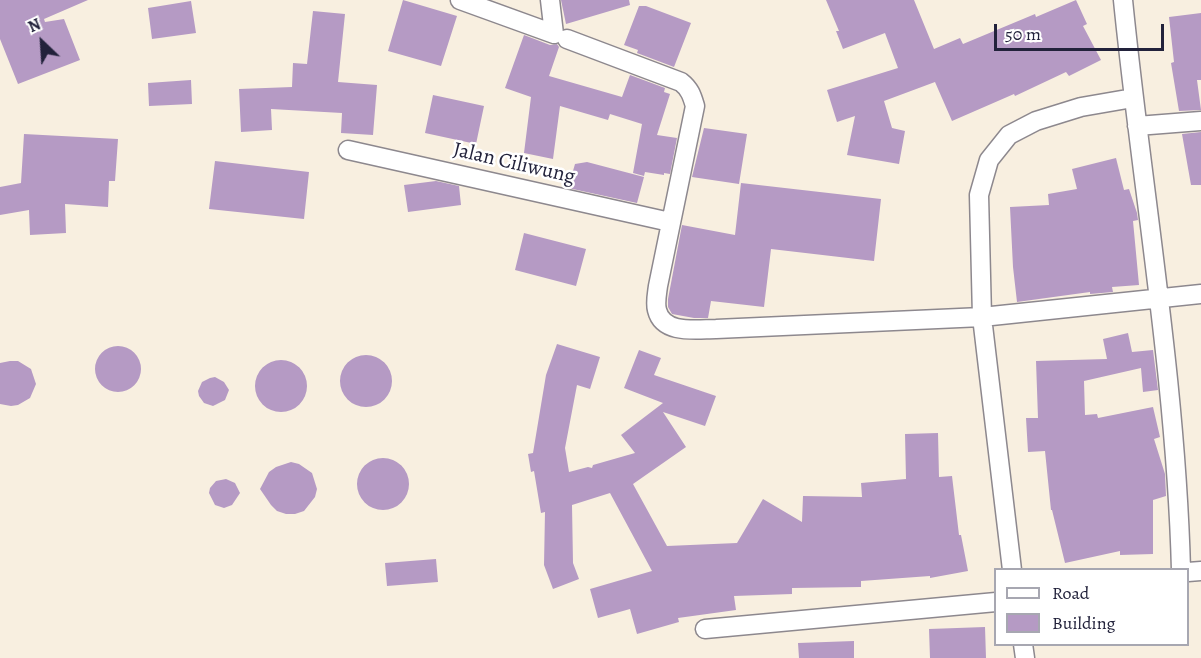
<!DOCTYPE html>
<style>
body{margin:0}
#map{position:relative;width:1201px;height:658px;overflow:hidden;background:#f8efe0;font-family:Alegreya,serif}
canvas{display:block}
.legend{position:absolute;left:994px;top:568px;width:195px;height:78px;box-sizing:border-box;background:#fff;border:2px solid #a7a7b1;margin:0;padding:8px 10px;list-style:none;font-size:18px;color:#22223b}
.legend li{display:flex;align-items:center;gap:12px;height:30px}
.legend b{width:30px;border:2px solid #a7a7b1}
.north{position:absolute;left:12px;top:12px;width:60px;height:60px;-webkit-text-stroke:4px #fff;paint-order:stroke;rotate:335deg;font-size:16px;font-weight:700;line-height:24px;text-align:center;color:#22223b}
.north::after{content:'';display:block;margin:auto;width:21px;height:27px;background:#22223b;clip-path:polygon(50% 0,100% 100%,50% 72%,0 100%)}
.scale{position:absolute;left:994px;top:24px;width:170px;height:27px;box-sizing:border-box;border:3px solid #22223b;border-top:0;padding-left:8px;font-size:18px;line-height:21px;white-space:nowrap;color:#22223b;-webkit-text-stroke:4px #fff;paint-order:stroke}
</style>
<div id="map">
<canvas width="1201" height="658"></canvas>
<ul class="legend">
<li><b style="height:8px;background:#fff"></b>Road</li>
<li><b style="height:16px;background:#b59ac4"></b>Building</li>
</ul>
<div class="north">N</div>
<div class="scale">50 m</div>
</div>
<script>
const c = document.querySelector('canvas').getContext('2d');
c.lineJoin = 'round';
function fill(path, color) {
  c.fillStyle = color;
  c.fill(path, 'evenodd');
}
function strokePath(path, color, width, dash) {
  c.strokeStyle = color;
  c.lineWidth = width;
  c.lineCap = dash ? 'butt' : 'round';
  c.setLineDash(dash || []);
  c.stroke(path);
}
function write(font, color, halo, rows, align = 'center') {
  c.font = font + ' Alegreya,serif';
  c.lineWidth = 5;
  c.setLineDash([]);
  c.textBaseline = 'middle';
  c.strokeStyle = halo;
  c.fillStyle = color;
  for (const [text, x, y, turn = 0] of rows) {
    c.save();
    c.translate(x, y);
    c.rotate((+turn || 0) * Math.PI / 180);
    c.textAlign = isNaN(turn) ? turn : align;
    if (halo) c.strokeText(text, 0, 0);
    c.fillText(text, 0, 0);
    c.restore();
  }
}
fill(new Path2D(`
 M0,0H88L44,19L45,22L64,19L80,60L18,84L0,39Z
 M403,0L457,16L441,66L388,51Z
 M561,0H629L630,5L566,24Z
 M826,0H914L934,49L960,38L963,44L1035,14L1036,17L1076,0L1087,24L1083,26L1101,60L1069,76L1066,72L1015,96L1014,94L952,121L935,82L884,101L892,128L905,131L899,164L847,155L855,116L837,122L827,90L898,68L885,33L843,49L836,31H839Z
 M191,1L196,33L152,39L148,8Z
 M639,6H646L691,23L674,67L637,53L638,50L624,45Z
 M313,11L345,14L338,82L377,85L373,135L341,133L342,113L271,109L272,130L241,132L239,89L292,87L293,63L307,64Z
 M1201,13V80H1197L1201,110L1179,111L1171,63L1174,62L1169,17Z
 M524,35L550,45L557,44L559,47L549,76L622,97L630,75L665,88L664,92L670,94L657,135L677,138L670,174L664,173V175L645,172L644,176L633,173L642,124L610,114L608,120L560,106L553,159L524,153L531,97L505,88Z
 M191,80L192,104L149,106L148,83Z
 M433,95L484,106L476,144L425,133Z
 M704,128L747,134L739,184L692,177Z
 M1201,132V185H1191L1182,134Z
 M24,134L118,139L115,181H109L108,207L65,204L66,233L30,235L29,210L0,215V187L21,183Z
 M1116,158L1124,190L1129,189L1137,213L1138,220L1133,221L1139,285L1112,287L1113,292L1090,294V292L1017,302L1013,267L1010,207L1049,205L1048,194L1077,189L1072,169Z
 M215,161L309,172L304,219L209,209Z
 M587,162L644,177L637,203L568,188L575,164Z
 M436,181L459,186L461,205L408,212L404,185Z
 M741,183L881,199L874,261L771,249L764,307L711,301L708,318H694L672,314L668,307V299L682,225L735,235Z
 M524,233L586,249L576,286L515,270Z
 M1128,333L1132,352L1153,350L1158,390L1143,392L1141,368L1084,381L1085,415L1097,414L1098,418L1153,407L1160,437L1154,439L1165,474L1166,496L1153,500V554L1120,555V551L1065,563L1052,510H1051L1045,451L1028,452L1026,418H1038L1036,361L1107,359L1103,339Z
 M557,344L600,357L590,389L577,385L565,448L569,472L588,467L592,468L593,465L635,453L621,435L663,403L624,388L639,350L661,358L654,375L716,396L705,426L663,412L686,447L633,484L667,546L737,543L763,499L802,522L803,496L862,497L861,483L906,479L905,434L938,433L939,477L952,476L959,535H961L968,571L930,578V576L861,581V587L792,588V594L734,596L736,610L678,618L679,622L637,634L630,609L598,618L590,589L652,571L610,493L572,505L573,563L579,579L553,589L544,565L545,512L541,513L534,471L531,472L528,454L533,453L546,375Z
 M95 369a23 23 0 1 1 46 0a23 23 0 1 1-46 0Z
 M340 381a26 26 0 1 1 52 0a26 26 0 1 1-52 0Z
 M255 386a26 26 0 1 1 52 0a26 26 0 1 1-52 0Z
 M10,361H18L31,369L36,384L30,398L18,405L11,406L0,404V363Z
 M215,377L224,382L229,390L225,400L213,406L204,403L199,396L198,391L202,382L210,378Z
 M357 484a26 26 0 1 1 52 0a26 26 0 1 1-52 0Z
 M291,462L299,464L312,473L317,489L315,497L304,511L295,514H286L277,511L271,505L260,489L269,472L276,467Z
 M226,479L235,483L240,493L232,505L224,508L215,505L209,493L210,488L216,481Z
 M436,559L438,582L387,586L385,563Z
 M985,627L986,658H930L929,629Z
 M854,641V658H799L798,643Z`), '#b59ac4');
const minor = new Path2D(`
 M460,0L554,34L550,0
 M1123,0C1142,190 1176,378 1181,570
 M567,39L681,82C690,89 692,96 695,106L658,286C657,294 655,303 657,310C663,335 697,329 716,329L982,317L1201,294
 M1137,126L1201,121
 M348,150L670,222
 M1012,570L982,317L979,195L989,160L1009,135L1036,121L1081,107L1133,98
 M1188,572L1201,571
 M705,629L996,602
 M1023,644L1025,658`);
strokePath(minor, '#8d888e', 21);
strokePath(minor, '#fff', 18);
write('21px', '#22223b', '#fff', [
 ["Jalan Ciliwung",514,164,13]
]);
</script>
